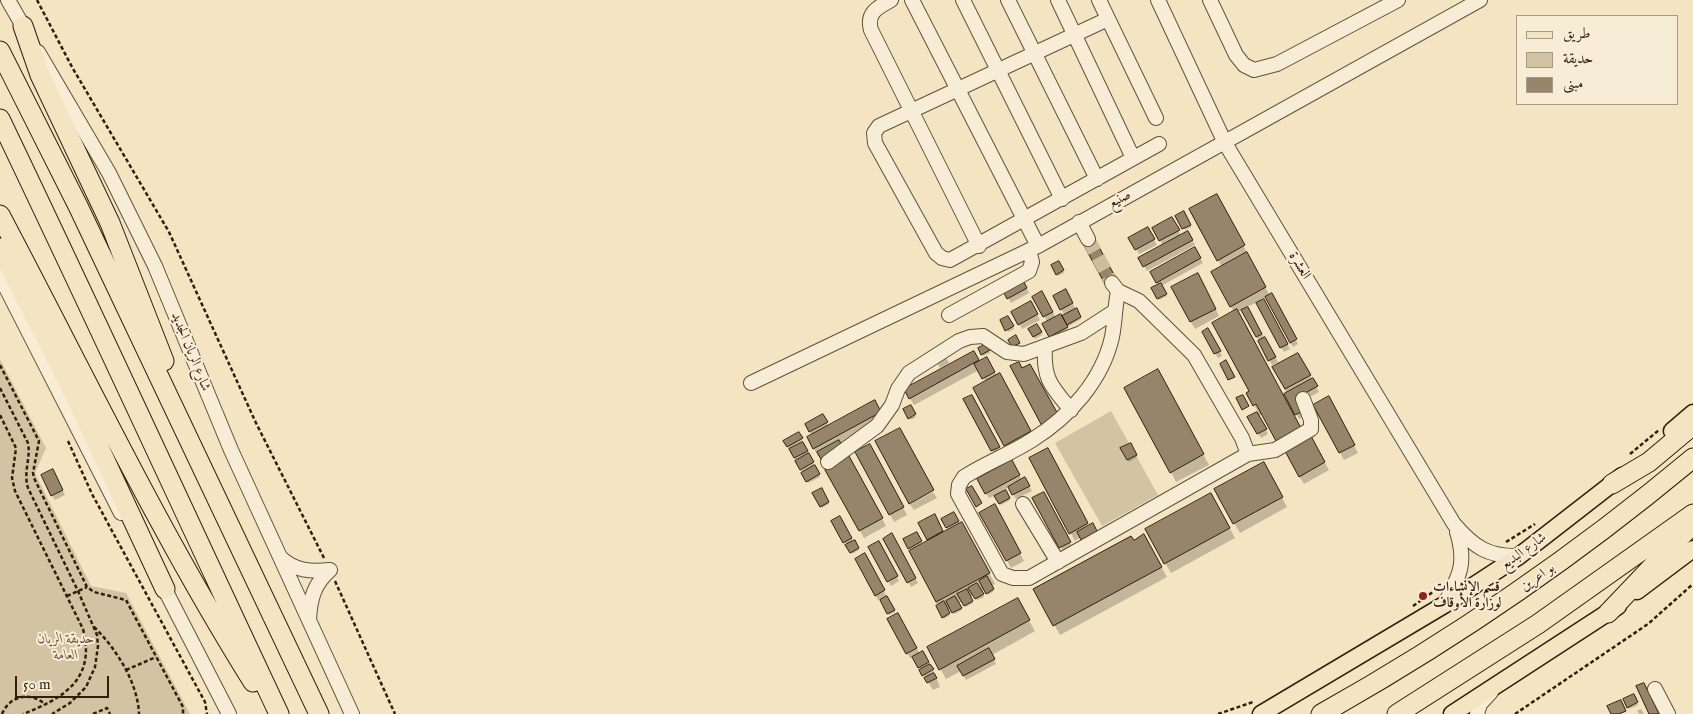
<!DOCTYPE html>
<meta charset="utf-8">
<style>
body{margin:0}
#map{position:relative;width:1693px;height:714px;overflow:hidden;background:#f3e4c2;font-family:"IM FELL English",Amiri,serif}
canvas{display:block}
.legend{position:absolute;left:1516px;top:15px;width:162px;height:90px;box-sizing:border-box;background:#f7edd7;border:1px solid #a89b85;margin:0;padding:6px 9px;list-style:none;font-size:15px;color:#321f0b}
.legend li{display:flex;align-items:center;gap:10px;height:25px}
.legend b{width:25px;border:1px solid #a89b85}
.scale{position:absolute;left:15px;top:676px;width:94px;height:22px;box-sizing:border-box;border:2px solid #321f0b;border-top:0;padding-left:6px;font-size:15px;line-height:18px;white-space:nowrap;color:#321f0b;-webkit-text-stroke:4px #f7edd7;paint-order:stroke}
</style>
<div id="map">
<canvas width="1693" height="714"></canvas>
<ul class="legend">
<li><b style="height:6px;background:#f3e4c2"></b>طريق</li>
<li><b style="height:14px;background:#d2c3a3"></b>حديقة</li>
<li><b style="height:14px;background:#96856a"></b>مبنى</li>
</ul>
<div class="scale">50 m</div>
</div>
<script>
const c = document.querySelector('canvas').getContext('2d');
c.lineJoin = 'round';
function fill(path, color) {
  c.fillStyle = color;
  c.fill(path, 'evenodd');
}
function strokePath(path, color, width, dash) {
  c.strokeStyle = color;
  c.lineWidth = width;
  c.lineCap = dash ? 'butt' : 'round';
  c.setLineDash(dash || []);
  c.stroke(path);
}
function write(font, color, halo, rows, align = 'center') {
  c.font = font + ' "IM FELL English",Amiri,serif';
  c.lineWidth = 4;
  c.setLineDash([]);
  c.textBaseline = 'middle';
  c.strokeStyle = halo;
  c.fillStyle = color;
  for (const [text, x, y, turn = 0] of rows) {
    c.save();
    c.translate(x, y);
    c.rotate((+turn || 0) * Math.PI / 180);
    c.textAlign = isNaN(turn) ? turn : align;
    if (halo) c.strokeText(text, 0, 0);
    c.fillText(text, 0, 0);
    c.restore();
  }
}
fill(new Path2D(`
 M0,359L46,448L35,473L91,586L126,593L190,714H0Z
 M1111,411L1158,495L1102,526L1055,443Z`), '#d2c3a3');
fill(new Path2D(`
 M1217,196L1270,296L1272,295L1298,344L1293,347L1266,297L1262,299L1290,349L1284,352L1257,302L1247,307L1278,362L1272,365L1242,310L1237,312L1307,440L1311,438L1329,470L1304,484L1263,414L1258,416L1268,434L1261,438L1249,417L1258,412L1248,393L1251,392L1234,312L1212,272L1222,267L1191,210Z
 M1183,212L1191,227L1185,230L1177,216Z
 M1172,219L1181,236L1188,232L1195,245L1147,271L1140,258L1163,246L1154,228Z
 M1148,228L1157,245L1139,254L1130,238Z
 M1195,249L1203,263L1161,286L1167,296L1159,300L1153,289L1159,286L1151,273Z
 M1058,262L1064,273L1058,276L1053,266Z
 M1023,281L1029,293L1011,303L1005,291Z
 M1202,282L1219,316L1195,329L1191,322Z
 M1066,291L1081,319L1067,327L1069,332L1053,341L1044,325L1048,323L1034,297L1042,293L1056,318L1065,324L1067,323L1065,316L1054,297Z
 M1030,303L1040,320L1022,329L1013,312Z
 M1008,318L1014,329L1008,332L1002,321Z
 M1037,325L1042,335L1035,339L1030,329Z
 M1208,329L1222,356L1218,358L1203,332Z
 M986,345L990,353L983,356L980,349Z
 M974,353L979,363L987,358L997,376L999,375L1034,439L1010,453L974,388L986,382L979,370L914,405L905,390Z
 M1298,354L1319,392L1297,404L1304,416L1299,419L1274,367Z
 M945,355L949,363L940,368L936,360Z
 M1163,381L1209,465L1176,482L1171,472Z
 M971,397L1001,452L995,455L965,400Z
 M1328,398L1358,453L1344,460L1315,405Z
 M874,402L884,420L818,456L808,438L812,436L806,425L823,416L829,427Z
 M911,406L916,417L911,420L905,409Z
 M799,434L820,477L808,483L785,441Z
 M1130,444L1137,457L1129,462L1122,449Z
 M869,446L907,515L894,522L857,453Z
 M1047,450L1089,527L1093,525L1097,534L1083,541L1081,537L1075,541L1031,459Z
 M849,458L886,526L864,538L827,470Z
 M1012,462L1022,480L1025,479L1032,491L1016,499L1009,487L1004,490L1010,500L1001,505L995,495L989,498L978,480Z
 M1269,473L1287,507L1240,533L1234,523Z
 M55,475L65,495L55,500L52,495Z
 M821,490L829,504L822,508L814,494Z
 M933,492L937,498L914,510L910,504Z
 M1043,493L1074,550L1065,555L1034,498Z
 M1211,494L1235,538L1171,573L1165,563Z
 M994,506L1024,561L1011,568L981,513Z
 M953,513L968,534L995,584L991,586L994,591L988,595L985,589L981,592L984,597L977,600L974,595L970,597L973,603L966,607L963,601L958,604L962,610L955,614L951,608L947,610L950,615L944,619L905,540L916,533L923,545L929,542L919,524L934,516L944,534L949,531L942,519Z
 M839,518L859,550L852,554L833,521Z
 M892,535L918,583L911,587L885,539Z
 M1144,536L1167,577L1060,635L1035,590Z
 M878,542L899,581L891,586L870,547Z
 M864,555L895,612L889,615L880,599L878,600L856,559Z
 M1017,600L1035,631L992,655L996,664L966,680L961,671L946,679L929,648Z
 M898,615L920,654L923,652L934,672L940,687L933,690L913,657L910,658L889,620Z
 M1634,695L1638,705L1629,709L1625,699Z
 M1641,709L1642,710L1644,714H1639L1637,711Z`), '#0003');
const building = new Path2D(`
 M1217,194L1245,245L1217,261L1189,209Z
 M1184,211L1191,225L1182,229L1175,216Z
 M1172,217L1180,230L1159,241L1152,228Z
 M1148,227L1155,239L1135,250L1128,238Z
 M1188,231L1193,240L1143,267L1138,258Z
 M1093,236L1117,280L1106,286L1082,242Z
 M1195,247L1201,258L1156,283L1150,272Z
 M1247,252L1266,287L1230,307L1211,272Z
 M1059,261L1064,270L1056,275L1051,265Z
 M1198,273L1216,309L1190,322L1171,287Z
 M1023,280L1027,288L1007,299L1003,291Z
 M1161,283L1167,294L1157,299L1151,288Z
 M1066,289L1073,303L1060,310L1053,296Z
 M1042,291L1053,312L1043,317L1032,297Z
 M1272,293L1297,339L1290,343L1265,297Z
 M1264,299L1288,344L1280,348L1256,303Z
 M1031,301L1038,314L1018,325L1011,312Z
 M1248,307L1262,334L1256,337L1241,310Z
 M1077,308L1081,317L1067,325L1062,316Z
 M1237,309L1301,428L1276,441L1256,404L1253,406L1246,393L1249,391L1212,323Z
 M1061,314L1068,327L1049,337L1042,324Z
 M1008,316L1014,326L1005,331L1000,320Z
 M1037,324L1042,332L1033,337L1028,329Z
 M1208,328L1221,351L1214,354L1202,332Z
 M1016,335L1020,343L1012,347L1008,340Z
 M1265,337L1276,357L1268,361L1258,341Z
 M987,344L990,350L981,355L978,348Z
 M974,351L979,360L909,399L904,389Z
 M1298,353L1311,375L1285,389L1272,367Z
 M987,357L995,372L982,379L974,364Z
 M1226,360L1235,377L1228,380L1220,364Z
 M1019,362L1022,368L1030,364L1059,416L1042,426L1010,366Z
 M1158,369L1204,454L1170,473L1124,388Z
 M1000,373L1031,431L1004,446L973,388Z
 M1313,378L1318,386L1296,398L1303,411L1295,415L1284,394Z
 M972,395L1000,447L991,451L963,399Z
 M1243,395L1249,406L1242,410L1236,398Z
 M1329,396L1355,445L1339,453L1313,405Z
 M875,400L881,412L813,449L807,437Z
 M911,405L916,414L908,419L903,409Z
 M1257,412L1267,429L1257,434L1247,417Z
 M823,414L828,422L809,432L805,424Z
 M900,428L934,490L909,504L875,441Z
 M799,432L803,438L787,447L783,441Z
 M1311,436L1325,462L1299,477L1285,451Z
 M839,440L844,449L822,461L817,452Z
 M803,442L808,451L794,458L789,449Z
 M1131,443L1137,455L1127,460L1120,448Z
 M870,444L904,507L889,515L855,452Z
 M1048,448L1088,523L1069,534L1029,458Z
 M809,453L814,462L800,470L795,461Z
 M849,456L883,518L859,531L825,470Z
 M1012,460L1020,475L985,494L977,479Z
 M1264,462L1283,497L1233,524L1214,489Z
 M815,465L820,474L806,482L801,473Z
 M53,469L63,490L51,496L41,475Z
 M1025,477L1030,486L1012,495L1008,487Z
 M972,486L982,503L976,507L966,489Z
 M822,488L829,502L820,507L812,493Z
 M1006,490L1010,498L999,504L994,496Z
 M1044,492L1071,542L1059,548L1032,498Z
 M1211,493L1230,528L1164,564L1145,529Z
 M995,504L1021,553L1006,561L979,513Z
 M954,512L959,521L946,528L941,519Z
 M935,514L943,531L927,540L918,523Z
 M840,516L852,538L843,543L831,521Z
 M962,522L990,573L936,602L909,551Z
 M1093,523L1097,531L1081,540L1077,532Z
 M917,532L922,541L908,549L903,539Z
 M892,533L916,578L907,583L883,539Z
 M1144,534L1162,567L1053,626L1033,589L1131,536L1134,540Z
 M855,540L859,548L850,553L845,545Z
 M879,541L898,576L887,582L868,547Z
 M865,553L885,590L875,596L855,559Z
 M987,576L994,589L986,594L979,581Z
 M977,583L984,594L975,599L968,588Z
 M967,589L973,601L964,606L957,594Z
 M887,596L895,610L887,614L880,600Z
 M955,596L962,608L952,613L946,601Z
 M1018,598L1030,620L939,670L927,647Z
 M944,601L950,613L942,618L936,606Z
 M898,613L917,648L906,654L887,619Z
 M989,648L995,659L963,676L957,666Z
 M923,651L929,662L918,668L912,657Z
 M930,664L934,669L922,676L919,670Z
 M934,673L937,678L927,683L924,678Z
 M1644,683L1659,714H1649L1636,686Z
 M1634,694L1638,702L1627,708L1623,699Z
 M1621,700L1626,711L1619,714H1611L1607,706Z`);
fill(building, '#96856a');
strokePath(building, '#321f0b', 1);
strokePath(new Path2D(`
 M1088,239L1112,283`), '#ccbd9d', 14, [14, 7]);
const minor = new Path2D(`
 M8,0L27,33
 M891,0C878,7 866,13 871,30L979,246
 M912,0L1038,246
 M963,0L1062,199
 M1008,0L1097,179
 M1058,0L1133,158
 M1099,0L1156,118
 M1158,0L1225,143L1454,524C1474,547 1488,557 1519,556
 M1210,0L1236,55L1244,65L1254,70L1277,64L1398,0
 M1108,19L879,126L874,133L875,143L936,253L942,258L950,260L1159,144
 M38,52L109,173L155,266L231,450L352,714
 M1079,222L1088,239
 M0,276L121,513
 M1112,283L1118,291L1139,301L1194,355L1242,438L1248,454L1029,578H1013L1002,574L958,494L959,485L964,477C986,463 1010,454 1032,440C1069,417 1102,381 1112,337C1115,322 1115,306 1118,291
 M949,315L1029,271L1032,262L1029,250
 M1045,347C1043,379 1051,386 1071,410
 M751,383L1038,246L1480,0
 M1248,454L1275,450L1311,429V420L1303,399
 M828,462L877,426L892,405L898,389L909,373L959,341L970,337L983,336L1007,352L1024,354L1081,333L1115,311
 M1023,504L1058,562
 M280,557C295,571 310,572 330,570
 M161,582L229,714
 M1444,605C1459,577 1467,564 1457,532
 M309,620C310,599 314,584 330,570
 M1655,689L1668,714
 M1477,714L1480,704L1491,692`);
const major = new Path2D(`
 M1672,431L1693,413
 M1637,591L1693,549
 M1261,714L1444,605L1519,556L1622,476
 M1452,714L1618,606`);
const highway = new Path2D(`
 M23,26L40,75L110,223L164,361
 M0,51L78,206L319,714
 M0,119C95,317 186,516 279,714
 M0,215C83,372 159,532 253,682
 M0,248L70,385L165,589
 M1612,484L1649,462L1693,425
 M1608,613L1688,529
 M1321,714C1453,640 1577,555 1693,458
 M1397,714L1538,624L1693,514`);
strokePath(minor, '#625039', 16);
strokePath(major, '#321f0b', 19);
strokePath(highway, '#321f0b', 21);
strokePath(new Path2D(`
 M37,0L72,67L169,232L256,423L324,558
 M0,365L39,441L33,473L34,478L87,587L94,592L126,600L183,707V714
 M0,388L28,443C31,458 23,472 28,488L78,591L97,635L98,646L95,667L86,687L70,703L52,714
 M0,415L16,448L12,478L15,491L83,629C96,679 64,698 23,714
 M68,441L92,494L205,702L207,714
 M1630,454L1659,430
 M1506,542L1535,524
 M335,581L395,714
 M67,596L87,587
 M1413,606L1437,589
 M94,627C116,648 138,683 139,714
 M126,670L156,657
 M2,714C10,695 31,691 46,705
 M93,714L107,708L110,714
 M1218,714L1253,702
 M1515,714L1648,624L1693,584`), '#321f0b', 2.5, [4, 2.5]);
strokePath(minor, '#f7edd7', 14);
strokePath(major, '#f3e4c2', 16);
strokePath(highway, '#f3e4c2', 19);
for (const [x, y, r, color] of [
 [1423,596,5,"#8f2418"]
]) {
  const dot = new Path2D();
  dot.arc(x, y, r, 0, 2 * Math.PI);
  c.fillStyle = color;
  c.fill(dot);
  strokePath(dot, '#f7edd7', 2);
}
write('14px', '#321f0b', '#f7edd7', [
 ["صنيع",1120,200,-28],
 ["العشرة",1299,266,59],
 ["شارع الريان الجديد",190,352,68],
 ["شارع البديع",1524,552,-36],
 ["بو اعرين",1538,578,-35]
]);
write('bold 14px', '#321f0b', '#f7edd7', [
 ["قسم الإنشاءات",1433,588],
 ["لوزارة الأوقاف",1433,604]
], 'left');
write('italic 14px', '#625039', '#f7edd7', [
 ["حديقة الريان",66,640],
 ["العامة",66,656]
]);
</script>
